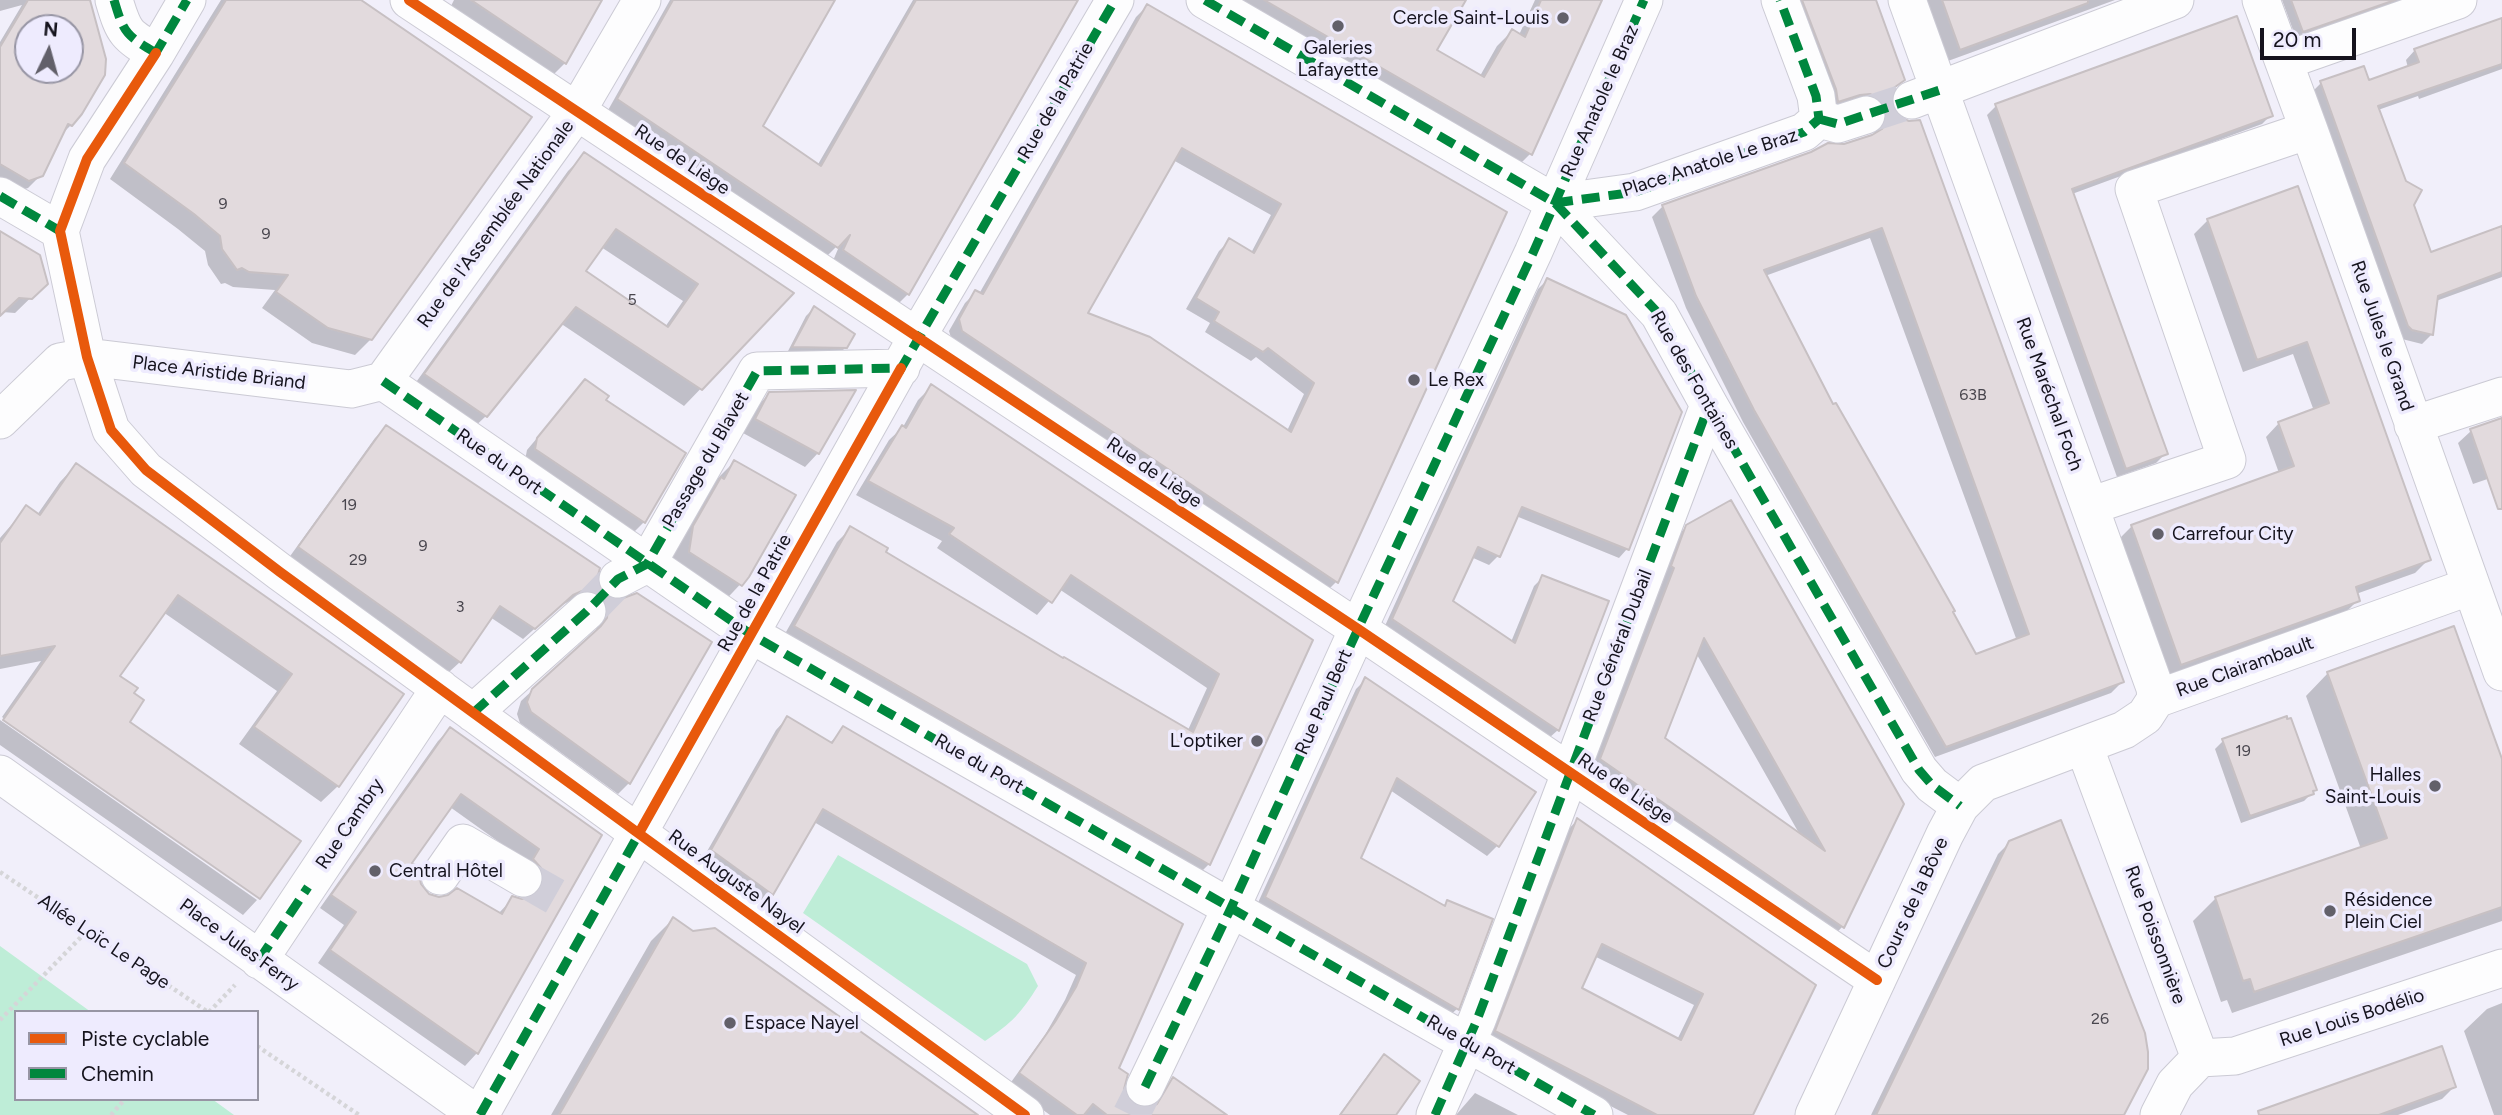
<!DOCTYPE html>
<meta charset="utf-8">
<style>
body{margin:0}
#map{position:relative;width:2502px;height:1115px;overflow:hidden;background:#f1effa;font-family:Figtree,sans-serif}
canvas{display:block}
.legend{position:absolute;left:14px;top:1010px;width:245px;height:91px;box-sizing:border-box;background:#eeebfe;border:2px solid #9795a4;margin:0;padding:9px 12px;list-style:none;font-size:21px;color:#15131d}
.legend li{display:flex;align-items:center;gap:14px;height:35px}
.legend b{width:35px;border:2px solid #9795a4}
.north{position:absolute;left:14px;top:14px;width:70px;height:70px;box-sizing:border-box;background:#eeebfe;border:2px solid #9795a4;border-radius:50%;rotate:5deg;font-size:19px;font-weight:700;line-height:28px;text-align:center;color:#15131d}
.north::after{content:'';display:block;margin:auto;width:24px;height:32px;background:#62606a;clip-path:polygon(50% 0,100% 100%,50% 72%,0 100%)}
.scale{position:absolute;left:2260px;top:28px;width:96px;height:32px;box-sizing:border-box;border:4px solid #15131d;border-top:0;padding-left:9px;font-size:21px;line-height:24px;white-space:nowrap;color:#15131d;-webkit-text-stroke:5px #eeebfe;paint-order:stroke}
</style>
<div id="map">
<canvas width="2502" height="1115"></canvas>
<ul class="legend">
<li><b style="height:9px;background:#e8590c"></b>Piste cyclable</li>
<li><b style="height:9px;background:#00873e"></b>Chemin</li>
</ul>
<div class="north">N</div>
<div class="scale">20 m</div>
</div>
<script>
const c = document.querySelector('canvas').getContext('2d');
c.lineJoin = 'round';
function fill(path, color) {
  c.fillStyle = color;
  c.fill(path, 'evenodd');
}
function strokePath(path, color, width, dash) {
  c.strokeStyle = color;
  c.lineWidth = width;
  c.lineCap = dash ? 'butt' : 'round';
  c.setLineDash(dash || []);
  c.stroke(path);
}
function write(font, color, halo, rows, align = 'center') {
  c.font = font + ' Figtree,sans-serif';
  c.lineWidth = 7;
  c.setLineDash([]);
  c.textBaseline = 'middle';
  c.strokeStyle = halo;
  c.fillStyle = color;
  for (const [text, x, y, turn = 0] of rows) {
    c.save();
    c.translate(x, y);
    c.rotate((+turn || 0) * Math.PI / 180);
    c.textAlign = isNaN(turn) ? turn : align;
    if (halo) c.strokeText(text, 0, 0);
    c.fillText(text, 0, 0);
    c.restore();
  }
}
fill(new Path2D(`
 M838,855L1027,964L1038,986C1021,1013 1012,1023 985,1041L803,913Z
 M0,946L91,1012H16V1099H212L234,1115H0Z`), '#beedd7');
fill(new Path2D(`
 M0,0H88L71,125L61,135L41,175L28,188L16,192L0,183V42L22,5L0,11ZM28,28H70V70H28Z
 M221,0H358L371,339L355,355L312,343L262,308L275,290L233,287L225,283L221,284L208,265L205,251L178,229L110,179Z
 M454,0H600L565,63L551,77L450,8Z
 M670,0H833L760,127L817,166L913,0H1076L908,294L896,306L832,263L841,242L825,258L607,112Z
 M1225,0H1459L1435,51L1480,76L1497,46L1512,31L1519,35L1535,0H1600L1530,154L1516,168Z
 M1786,0H1874L1903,80L1892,91L1889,97L1891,107L2122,682L2111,693L1935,757L1743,422L1686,308L1652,217L1663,206L1874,136L1875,120L1827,112ZM1870,238L2017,641L1975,656L1833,407L1765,276Z
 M1926,0H2115L1948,61Z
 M2282,0H2404L2296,38Z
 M1147,6L1505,213L1336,582L1326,592L952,341L949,331L965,303L976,292L979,294L1136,17ZM1173,160L1271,215L1251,253L1229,241L1219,251L1186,309L1210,323L1205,332L1251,361L1256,357L1304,394L1287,431L1085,314Z
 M2502,20V69L2419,99L2418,96L2378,110L2430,254L2502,228V277L2436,301L2431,335L2422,344L2402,339L2312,92L2321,83L2368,82L2408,68L2406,60L2415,50Z
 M1996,106L2271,115L2262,124L2072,194L2166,453L2156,463L2117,477L1987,115Z
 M585,154L792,294L684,406L560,323L486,416L469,432L409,392L568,171ZM601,247L683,301L665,327L583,271Z
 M2297,189L2429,559L2415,573L2356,594L2358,600L2345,613L2168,677L2119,539L2132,526L2279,473L2266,437L2279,423L2314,411L2293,354L2243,372L2194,234L2208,220Z
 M0,234L46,283L15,313L2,312L0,314Z
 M1547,280L1627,549L1619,558L1516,516L1498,556L1489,565L1471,557L1451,602L1511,642L1534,586L1543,577L1558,730L1549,738L1384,628L1538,289Z
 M814,308L846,347L837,356L786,355L806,316Z
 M585,381L604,401L644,522L634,532L525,460L527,450Z
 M931,387L1310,641L1209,864L1196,877L782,639L837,542L851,528L883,553L1063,660L1188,730L1207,688L1059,589L1037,615L937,548L942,541L856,495L889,440L903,427L918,400Z
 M770,393L818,453L805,467L743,433L756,407Z
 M2502,419V474L2473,484L2458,443L2471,431Z
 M386,427L595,579L598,589L605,598L618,602L629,783L618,794L520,723L517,714L521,701L596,631L597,619L581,601H570L560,606L523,639L490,617L460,662L449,672L288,559L375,438Z
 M734,462L748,576L718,608L667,574L671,550L712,484Z
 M76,465L402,695L338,786L321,802L239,744L277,691L163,612L118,676L132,694L127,723L298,842L258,899V896L2,717L41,661L0,669V538L26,508L37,515L60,482Z
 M1687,526L1902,804L1842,927L1832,938L1591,770L1664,578L1661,577L1676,537ZM1696,653L1754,754L1800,835L1663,739Z
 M2328,673L2502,764V921L2232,1013L2227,1000L2221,1002L2193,921L2216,898L2361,849L2306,696Z
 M1366,679L1534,793L1497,846L1487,856L1390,790L1358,859L1443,907L1448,902L1457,1009L1447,1018L1256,907L1356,689Z
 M787,718L830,743L843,729L1180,924L1117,1068L1126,1099L1134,1107L1146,1110L1152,1108L1162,1090L1174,1079L1223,1115H1050L1009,1085L1045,1035L1065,1000L1076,975L814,822L772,894L761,905L701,862L776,730Z
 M0,720L257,900L243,915L0,745Z
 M450,729L600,835L477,1053L465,1066L318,963L344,925L320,908L438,741ZM450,807L527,862L532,891L530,899L522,901L513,898L498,914L428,895L419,885L410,863Z
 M2223,741L2315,790L2304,801L2241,823L2215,749Z
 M1577,820L1814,985L1751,1115H1628L1486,1042L1567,831ZM1594,956L1694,1005L1677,1040L1580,989Z
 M2010,842L2122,1115H1871L1998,854Z
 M673,919L975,1115H551L651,941Z
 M2502,1003V1115H2494L2464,1031L2487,1009Z
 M1384,1057L1394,1115H1339L1373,1068Z
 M2454,1087L2442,1099L2398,1115H2291Z
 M1475,1093L1518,1115H1456Z`), '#0003');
const building = new Path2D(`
 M28,0H90L106,59L105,75L82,114L72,126L68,124L43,176L29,181L0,164V47ZM28,28H70V70H28Z
 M226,0H361L532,117L372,340L328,328L276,292L288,275L249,272L242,268L237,270L222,249L220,236L194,214L124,163Z
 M471,0H602L566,64Z
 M673,0H835L763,126L821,166L916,0H1078L909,295L843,250L850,235L838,248L617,99Z
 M1264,0H1466L1437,50L1484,77L1512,29L1525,37L1541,0H1602L1532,155Z
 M1802,0H1876L1905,80L1895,87L1891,97L1892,107L1899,117L1909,121L1920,120L2124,682L1946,747L1754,410L1696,296L1662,205L1811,152L1828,143L1844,144L1872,135L1882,129L1887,119L1886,109L1880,99L1870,94L1860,95L1838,102L1836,89ZM1882,228L2029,634L1976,654L1953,612L1955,611L1925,558L1836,403L1833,404L1764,270Z
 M1942,0H2088V3L1960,50Z
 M2291,0H2395L2303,32Z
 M1147,4L1507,212L1338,583L962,331L959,319L975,290L983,294ZM1182,148L1281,204L1254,253L1229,238L1196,298L1219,312L1214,321L1263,352L1268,348L1314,383L1291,432L1150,337L1088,313Z
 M2237,16L2273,116L2072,189L2168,454L2126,469L1995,104Z
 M2502,18V64L2378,106L2406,181L2422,190L2414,205L2431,252L2502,226V272L2438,296L2433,335L2412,330L2408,326L2320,81L2364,66L2369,80L2419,62L2414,49Z
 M584,152L794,293L702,390L576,307L487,417L424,374ZM616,229L698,284L668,327L586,271Z
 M2298,186L2431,560L2356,587L2360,601L2181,665L2131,525L2294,466L2278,422L2329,403L2307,342L2257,360L2207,219Z
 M0,231L40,255L48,284L32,299L19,298L0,316Z
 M1547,278L1626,315L1682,412L1629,550L1522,507L1500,557L1478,547L1453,601L1515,643L1542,575L1609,601L1559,731L1392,619Z
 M814,306L855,334L847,348L792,347Z
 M585,379L609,396L606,400L686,453L645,523L535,449L537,438Z
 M931,384L1313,640L1210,865L794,626L850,526L888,548L886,552L1063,658L1064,657L1193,732L1219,674L1071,575L1052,603L949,534L954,528L868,481L902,425L906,428Z
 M856,390L819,454L755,419L769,392Z
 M2502,418V509H2498L2470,429Z
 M386,425L600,568L597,579L599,588L606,596L618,600L637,593L712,642L630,784L531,712L527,702L532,689L601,626L607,618L608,607L602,597L593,591H582L573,595L535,629L500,606L461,663L298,547Z
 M734,460L796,495L749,577L742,586L689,552L693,526L721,477L724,479Z
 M76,463L404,694L339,787L254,727L292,674L178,595L120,676L138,688L134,693L144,700L130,722L301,841L260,899L3,720L55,646L0,656V543L26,505L40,515Z
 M1731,500L1904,804L1844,928L1600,759L1674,568L1671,566L1686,525ZM1704,638L1764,743L1825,851L1665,738Z
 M2454,626L2502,759V907L2254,992L2250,979L2243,981L2215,897L2387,838L2327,672Z
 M1365,677L1536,792L1499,847L1397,778L1361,858L1445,906L1447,900L1493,919L1459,1010L1265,897Z
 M787,716L832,743L843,726L1183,924L1119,1068L1128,1074L1124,1089L1128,1099L1137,1106L1147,1108L1157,1104L1173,1077L1227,1115H1107L1093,1104L1084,1115H1077L1019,1073L1055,1022L1076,987L1086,963L823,809L773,895L711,850Z
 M2287,716V719L2291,718L2317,790L2313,791L2314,794L2250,816L2222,739Z
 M450,727L602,835L478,1054L330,950L356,912L331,895ZM461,794L539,849L533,859L541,868L544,877L541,888L533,896L522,899L512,896L502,914L457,888L448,895L439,897L429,894L421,884L419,875L421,868L412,863Z
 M1577,818L1816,985L1753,1115H1657L1495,1031ZM1602,944L1703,994L1681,1040L1582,988Z
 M2061,820L2145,1033L2148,1052V1069L2124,1115H1876L2009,841Z
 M673,917L693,931L715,928L978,1115H559Z
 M2442,1046L2456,1087L2379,1115H2259L2258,1111Z
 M1384,1054L1420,1081L1396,1115H1340Z`);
fill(building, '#e2dadd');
strokePath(building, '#c7c0c3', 2);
strokePath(new Path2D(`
 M1866,115L1912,100
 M587,611L618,579
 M523,878L565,902
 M1131,1115L1145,1087`), '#d0ced9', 37, [37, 18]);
const minor = new Path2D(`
 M114,0C124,34 126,35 156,53
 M409,0L1358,629L1877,980
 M1205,0L1555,203L1659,314L1709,405L1919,770L1932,785L1960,806
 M1907,0L2146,663L2155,688L2156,699
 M2261,0L2309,130L2502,672
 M2284,61L2458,0
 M1912,100L2175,0
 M1819,119L1838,124L1866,115
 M0,196L60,231
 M1555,203L1635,192L1804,132L1819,119L1816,96L1780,0
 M60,231L87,357L111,430L146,470L280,572L1025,1115
 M60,231L87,159L156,53L187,0
 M383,381L752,635L1594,1115
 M0,420L60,362L87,357L351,389L383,381L577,111L642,0
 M2413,425L2502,396
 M2090,506L2227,460L2134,189L2309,130
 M618,579L647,564L757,371L901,368
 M473,713L587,611
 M2084,746L2200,1058
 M0,774L478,1115
 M440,876L463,843L523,878
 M259,960L440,688
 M2200,1058L2235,1056L2502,968
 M1145,1087L1231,908L1358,629L1533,253L1644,0
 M480,1115L917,337L1115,0
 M1435,1115L1477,1020L1709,405
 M1814,1115L1945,834L1960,806L1983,783L2124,730L2145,716L2156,699L2471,586
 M2159,1115L2175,1084L2200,1058`);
strokePath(minor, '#cbcad4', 39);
strokePath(new Path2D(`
 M0,872L208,1012
 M209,1012L235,985
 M0,1020L87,931
 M257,1046L359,1115
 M111,1115L125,1099`), '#d5d5d8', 4.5, [3.5, 3.5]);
strokePath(minor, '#fdfdfe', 37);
strokePath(new Path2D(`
 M114,0C124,34 126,35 156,53
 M1205,0L1555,203L1659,314L1709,405L1919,770L1932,785L1960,806
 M154,56L187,0
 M1819,119L1838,124L1940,90
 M0,196L60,231
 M1555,203L1635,192L1804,132L1819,119L1816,96L1780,0
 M899,372L1115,0
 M383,381L752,635L1594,1115
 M473,713L587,611L618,579L647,564L757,371L901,368
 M259,960L308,887
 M1145,1087L1231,908L1358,629L1533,253L1644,0
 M480,1115L641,830
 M1435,1115L1477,1020L1709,405`), '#00873e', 9, [18, 9]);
strokePath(new Path2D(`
 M409,0L1358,629L1877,980
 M60,231L87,357L111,430L146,470L280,572L1025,1115
 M60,231L87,159L156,53
 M639,833L901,368`), '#e8590c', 10);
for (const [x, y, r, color] of [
 [1563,18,7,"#62606a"],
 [1338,26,7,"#62606a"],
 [1414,380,7,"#62606a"],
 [2158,534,7,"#62606a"],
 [1257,741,7,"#62606a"],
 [2435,786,7,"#62606a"],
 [375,871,7,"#62606a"],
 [2330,911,7,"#62606a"],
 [730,1023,7,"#62606a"]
]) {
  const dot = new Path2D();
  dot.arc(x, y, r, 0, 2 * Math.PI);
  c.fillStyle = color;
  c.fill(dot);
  strokePath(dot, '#eeebfe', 2.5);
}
write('16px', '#49464e', null, [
 ["9",223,204],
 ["9",266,234],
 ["5",632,300],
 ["63B",1973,395],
 ["19",349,505],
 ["9",423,546],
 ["29",358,560],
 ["3",460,607],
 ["19",2243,751],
 ["26",2100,1019]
]);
write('19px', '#15131d', '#eeebfe', [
 ["Cercle Saint-Louis",1549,18,"right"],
 ["Galeries",1338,48,"center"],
 ["Lafayette",1338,70,"center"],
 ["Le Rex",1428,380],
 ["Carrefour City",2172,534],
 ["L'optiker",1243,741,"right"],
 ["Halles",2421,775,"right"],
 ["Saint-Louis",2421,797,"right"],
 ["Central Hôtel",389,871],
 ["Résidence",2344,900],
 ["Plein Ciel",2344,922],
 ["Espace Nayel",744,1023]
], 'left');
write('19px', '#15131d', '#eeebfe', [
 ["Rue de la Patrie",1056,101,-60],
 ["Rue Anatole le Braz",1600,101,-66],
 ["Rue de Liège",682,160,34],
 ["Place Anatole Le Braz",1710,163,-18],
 ["Rue de l'Assemblée Nationale",496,224,-54],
 ["Rue Jules le Grand",2382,336,71],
 ["Place Aristide Briand",219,373,7],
 ["Rue des Fontaines",1694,380,60],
 ["Rue Maréchal Foch",2049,394,70],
 ["Passage du Blavet",706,460,-60],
 ["Rue du Port",499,462,35],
 ["Rue de Liège",1154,473,34],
 ["Rue de la Patrie",755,593,-61],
 ["Rue Général Dubail",1618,646,-69],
 ["Rue Clairambault",2245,667,-20],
 ["Rue Paul Bert",1324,702,-66],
 ["Rue du Port",979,764,30],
 ["Rue de Liège",1625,789,34],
 ["Rue Cambry",350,824,-56],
 ["Rue Auguste Nayel",736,882,36],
 ["Cours de la Bôve",1913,903,-65],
 ["Rue Poissonnière",2155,935,70],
 ["Allée Loïc Le Page",104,942,34],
 ["Place Jules Ferry",239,945,36],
 ["Rue Louis Bodélio",2352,1018,-18],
 ["Rue du Port",1471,1045,30]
]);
</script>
